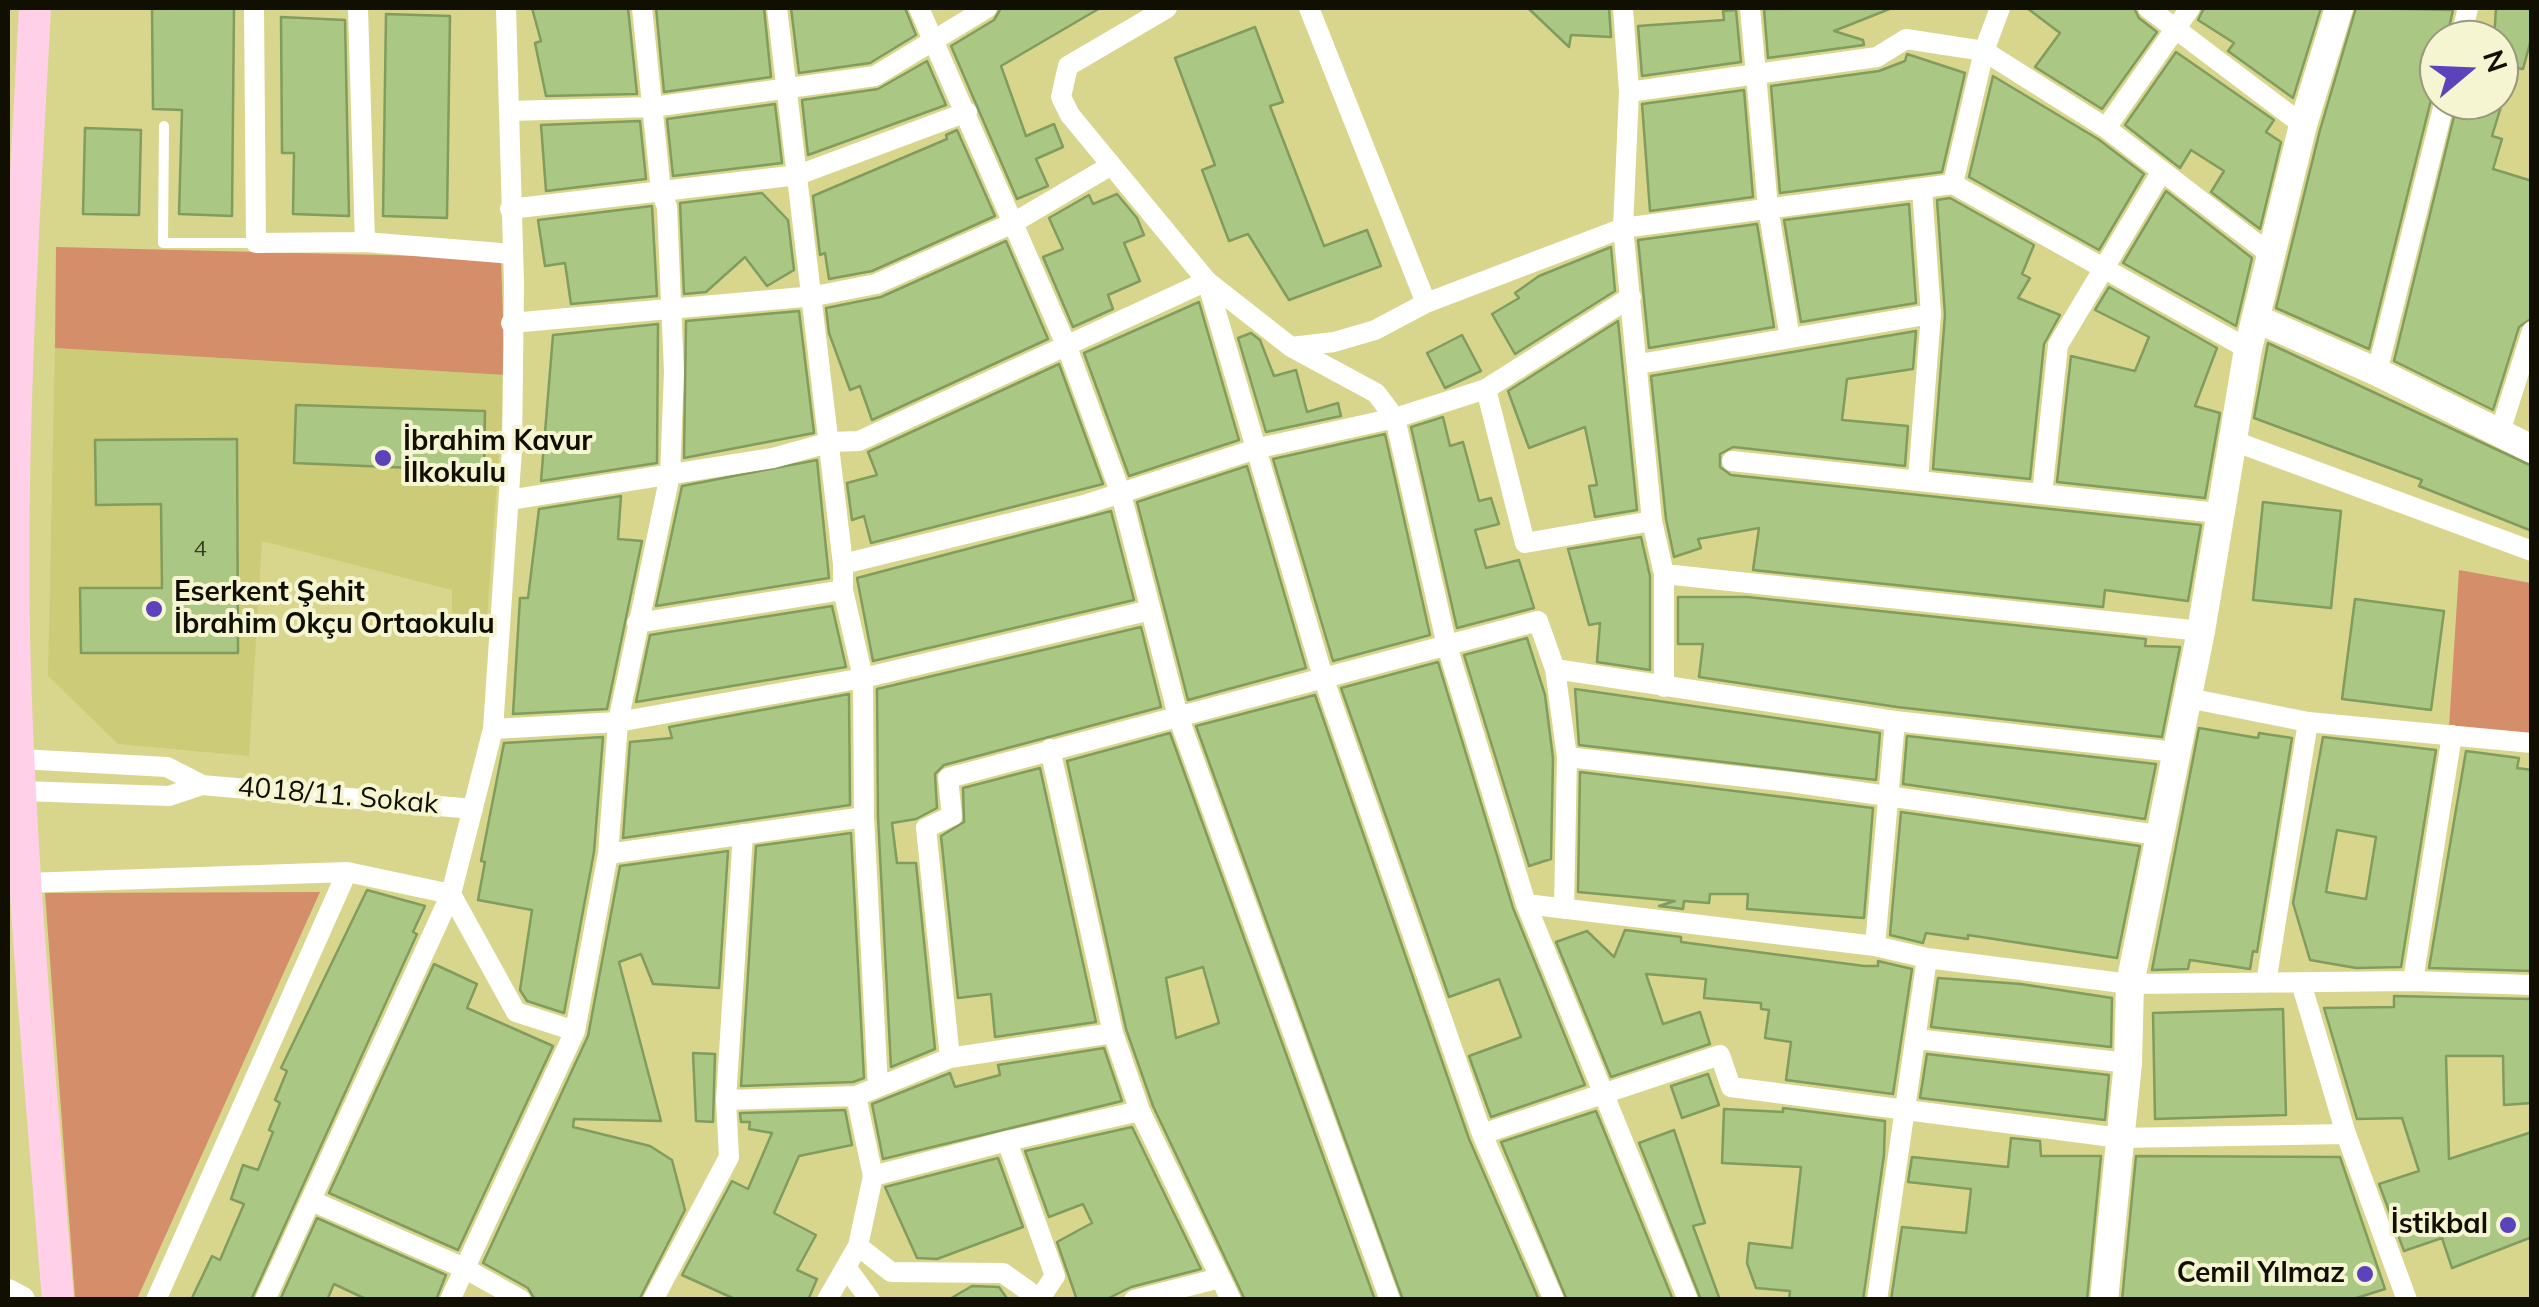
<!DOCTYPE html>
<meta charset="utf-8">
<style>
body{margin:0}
#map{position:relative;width:2539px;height:1307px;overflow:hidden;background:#d8d68c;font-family:Mulish,sans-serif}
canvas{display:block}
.frame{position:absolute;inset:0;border:10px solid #110f00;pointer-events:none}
.north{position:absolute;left:2419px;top:20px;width:100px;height:100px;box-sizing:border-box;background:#f5f5d1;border:2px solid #9a997d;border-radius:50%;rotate:71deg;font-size:28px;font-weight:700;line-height:40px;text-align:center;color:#110f00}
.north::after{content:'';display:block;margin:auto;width:35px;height:45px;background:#5c42bb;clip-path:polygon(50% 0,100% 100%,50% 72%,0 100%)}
</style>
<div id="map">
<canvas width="2539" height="1307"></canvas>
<div class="frame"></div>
<div class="north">N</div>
</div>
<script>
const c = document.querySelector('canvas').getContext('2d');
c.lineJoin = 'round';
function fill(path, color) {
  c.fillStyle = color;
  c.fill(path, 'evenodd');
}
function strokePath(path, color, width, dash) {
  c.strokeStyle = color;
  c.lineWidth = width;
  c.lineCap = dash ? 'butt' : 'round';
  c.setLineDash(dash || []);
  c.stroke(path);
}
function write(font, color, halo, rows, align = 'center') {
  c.font = font + ' Mulish,sans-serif';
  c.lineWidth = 8;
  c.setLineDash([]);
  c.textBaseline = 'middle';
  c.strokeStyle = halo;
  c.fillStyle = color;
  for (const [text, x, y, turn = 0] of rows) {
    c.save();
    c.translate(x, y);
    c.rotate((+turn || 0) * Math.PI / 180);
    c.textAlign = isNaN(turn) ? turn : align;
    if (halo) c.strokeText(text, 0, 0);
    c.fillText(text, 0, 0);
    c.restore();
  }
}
fill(new Path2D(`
 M55,348L505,375L487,618L452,613V590L262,541L249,756L118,744L48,676Z`), '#cccb78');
fill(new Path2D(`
 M56,247L501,258L505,375L55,348Z
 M2459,570L2531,583V734L2449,727Z
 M320,892L137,1299H75L45,893Z`), '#d48e6a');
const building = new Path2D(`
 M152,8H234L232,216L179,214L182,110L153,109Z
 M532,8H628L637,94L546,96L535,43L541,41Z
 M656,8H764L771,77L664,92Z
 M791,8H905L916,35L870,63L799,73Z
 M1001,8H1100L1001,66L1026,136L1054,124L1063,147L1036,159L1048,186L1017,199L951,46L994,20Z
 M1528,8H1609L1611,37L1571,35L1569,47Z
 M1892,8L1834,31L1863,40L1864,45L1768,58L1764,9Z
 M2027,8H2134L2139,18L2157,32L2102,109L2035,67L2060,33Z
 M2204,8H2321L2293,98L2228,51L2234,43L2198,20Z
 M2356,8L2453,10L2447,37L2439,35L2431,100L2369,349L2276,308L2320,130Z
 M2496,8H2532V36L2523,69L2499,66V40H2494Z
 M1736,10L1741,62L1642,76L1638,26L1724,20L1723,11Z
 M386,14L450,16L447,218L383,216Z
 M281,17L345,20L349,216L293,214L294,153H282Z
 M1255,27L1283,102L1270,106L1324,246L1367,230L1381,266L1289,300L1248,234L1229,241L1202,170L1215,165L1175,58Z
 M2176,52L2274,120L2266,132L2281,142L2260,229L2211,192L2224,171L2191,150L2180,168L2125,125Z
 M1907,54L1965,73L1942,172L1780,193L1771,86L1879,71L1905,61Z
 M927,61L946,105L808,155L802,100L878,89Z
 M1993,76L2098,139L2144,174L2099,250L1969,177Z
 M1744,90L1753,197L1650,211L1642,104Z
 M2458,100H2503L2492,136L2502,139L2493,169L2532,181V318L2519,327L2493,410L2394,361Z
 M775,104L782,163L673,176L667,119Z
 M640,121L646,179L546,191L541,125Z
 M85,128L141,130L139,215L83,214Z
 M957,130L995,216L872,271L829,279L825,253L820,255L813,196L947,139L946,135Z
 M2166,191L2252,258L2236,326L2123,263Z
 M762,193L788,220L794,270L767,286L745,257L706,292L684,294L680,203Z
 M1117,194L1137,218L1144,235L1124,243L1140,281L1108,295L1113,309L1073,327L1043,257L1063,249L1049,218L1089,195L1093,204Z
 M1950,198L2034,245L2022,274L2030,278L2018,298L2060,315L2044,344L2030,479L1933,469L1945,315L1937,200Z
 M1909,204L1916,303L1801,322L1784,220Z
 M652,206L657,296L571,304L565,263L545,266L538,220Z
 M1757,224L1774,327L1649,348L1638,240Z
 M1006,241L1048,339L872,420L860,386L850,390L829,333L826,308L881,297Z
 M1611,247L1615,291L1515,354L1492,314L1519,298L1515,293L1539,276Z
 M2109,287L2217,348L2195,406L2220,413L2205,498L2057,482L2071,356L2135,371L2149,337L2095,310Z
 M1199,302L1239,440L1129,476L1084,353Z
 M799,311L814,433L684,458L686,321Z
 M1618,321L1637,510L1595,517L1589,486L1597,485L1585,427L1529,448L1508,391Z
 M658,324L657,463L541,481L553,335Z
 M1916,331L1913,369L1847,379L1842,420L1908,426L1905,466L1733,447L1720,454V467L1731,475L2201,525L2188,601L2105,590L2103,607L1753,570L1759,528L1698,539L1701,548L1674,557L1666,519L1651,376Z
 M1251,333L1260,340L1274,376L1296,370L1307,412L1338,403L1341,416L1266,432L1238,338Z
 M1462,335L1481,371L1445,388L1427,353Z
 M2268,343L2532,466V531L2419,486L2422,480L2254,418Z
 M1059,364L1103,484L871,543L864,516L852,520L847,483L877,475L868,452Z
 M296,405L485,411L484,471L294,463Z
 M1443,417L1450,446L1463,442L1479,501L1491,498L1499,524L1475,530L1486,568L1519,560L1534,608L1457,628L1411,427Z
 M1385,434L1430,635L1333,661L1273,459Z
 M237,439L238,653H81L80,588H162L161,504L96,505L95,440Z
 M817,460L829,578L656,606L682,486Z
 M1247,466L1306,668L1188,700L1137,502Z
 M621,496L618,539L642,541L607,709L513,714L520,598H528L539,509Z
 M2263,502L2341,511L2331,608L2253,600Z
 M1111,511L1134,600L873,661L857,578Z
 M1641,537L1650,576V670L1597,662L1600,623L1589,625L1568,549Z
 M1678,597H1747L2146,639L2145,646L2180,647L2162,737L1897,707L1699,677L1703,644H1678Z
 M2355,599L2444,611L2431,710L2342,699Z
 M832,606L846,667L636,702L650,635Z
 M1141,627L1161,707L944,765L935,774L937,808L916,819L892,823L897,863H916L935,1049L891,1067L878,817L877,689Z
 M1527,638L1545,695L1553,758L1551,859L1529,866L1464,655Z
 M1438,662L1513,908L1585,1085L1491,1117L1469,1056L1521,1037L1499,979L1449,997L1341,688Z
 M1575,689L1880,733L1876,780L1579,745Z
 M849,694L850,805L623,838L630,742L672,738L669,727Z
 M1315,695L1469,1139L1539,1300H1403L1196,726Z
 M2199,728L2258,738L2259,733L2292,738L2257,952L2253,951L2250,969L2190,960L2188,969L2152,970Z
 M1170,733L1375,1300H1245L1153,1106L1126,1029L1067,761ZM1203,967L1219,1023L1176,1038L1166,978Z
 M1907,736L2156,764L2145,819L1903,784Z
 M603,737L594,852L564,1013L527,1001L520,990L532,910L478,900L485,862L481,861L504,743Z
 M2323,737L2436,750L2401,967L2356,968L2310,960L2293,903ZM2337,830L2376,837L2366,899L2326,892Z
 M2466,751L2519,758L2517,768L2532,770V971L2429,968Z
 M1040,768L1096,1022L995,1037L991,994L958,998L941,836L964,822L963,788Z
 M1580,772L1873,808L1864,918L1747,909L1748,894H1710L1709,903L1684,901L1683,909L1659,906L1675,901L1578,892Z
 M1901,812L2140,846L2117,958L1968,935V939L1926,933L1923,943L1890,935Z
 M851,833L864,1078L853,1082L741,1086L756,846Z
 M728,851L719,988L653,984L641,954L619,962L661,1121L574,1119L573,1127L650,1146L672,1160L685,1210L639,1300H535L528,1288L483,1263L588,1036L620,866Z
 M367,890L425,906L413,932L417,934L251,1300H191L212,1256L220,1260L244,1204L231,1199L243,1165L258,1170L273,1132L269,1130L280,1103L275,1100L287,1071L281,1068Z
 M1625,930L1681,937V942L1864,966H1878V961L1912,969L1893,1094L1786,1080L1791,1042L1765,1038L1769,1010L1761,1009V1003L1704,998L1706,979L1646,974L1663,1024L1700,1012L1710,1044L1611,1077L1556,942L1587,931L1614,957Z
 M434,964L477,984L467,1008L553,1046L458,1250L329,1193Z
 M1938,978L2021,984L2112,998L2111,1047L1931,1027Z
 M2394,996L2532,999V1103L2504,1105L2503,1056H2446L2449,1159L2532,1132V1237L2452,1268L2442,1238L2404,1251L2379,1184L2419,1171L2402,1118L2357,1119L2324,1008L2394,1007Z
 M2283,1009L2286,1115L2155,1119L2153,1013Z
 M1104,1048L1122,1101L883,1159L872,1104L950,1073L955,1087L1000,1075L998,1065Z
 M693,1053L715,1054L713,1122L696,1121Z
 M1927,1054L2109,1075L2105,1120L1920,1098Z
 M1708,1074L1719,1105L1682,1118L1671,1086Z
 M1783,1108L1885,1121L1884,1155L1863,1300H1789L1790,1291L1756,1288L1747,1263L1749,1243L1792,1248L1801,1167L1722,1163L1724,1109L1783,1112Z
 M845,1110L852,1145L799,1156L774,1213L816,1235L797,1270L817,1279L808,1300H737L682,1275L732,1181L748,1189L772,1133L749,1129L750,1122H741L740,1113Z
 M1596,1111L1673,1300H1567L1501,1142Z
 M1132,1127L1201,1269L1131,1287L1105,1300H1077L1057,1242L1092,1223L1083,1204L1049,1217L1025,1151Z
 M1674,1130L1705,1223L1693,1226L1720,1300H1701L1639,1143Z
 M2011,1138L2040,1141L2041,1156H2101L2087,1300H1891L1902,1227L1966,1233L1971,1189L1908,1182L1912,1157L2008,1167Z
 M2136,1156L2340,1157L2385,1289L2350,1300H2122Z
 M998,1158L1023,1227L937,1259L917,1258L885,1187Z
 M317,1218L446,1275L436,1300H368L334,1284L327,1300H280Z
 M972,1286L999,1287L1008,1300H948Z`);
fill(building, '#aac784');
strokePath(building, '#819c5c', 2.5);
strokePath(new Path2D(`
 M164,126L163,243H256`), '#fff', 10);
strokePath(new Path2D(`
 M254,8L256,243L365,242L513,254
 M358,8L365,242
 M777,8L843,564
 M919,8L1067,347L1121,494L1178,716L1390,1300
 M1167,8L1068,66L1061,97L1070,115L1207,281L1291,347L1376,393L1395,418L1447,646L1526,904L1688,1300
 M1309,8L1426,303
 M1623,8L1629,92L1623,228L1652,521L1664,574V687
 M1750,8L1768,208L1790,338
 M2148,8L2303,125
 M2460,40L2468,8
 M1629,92L1877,57L1906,39L1984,51L2106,128L2270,254
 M510,111L653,107L875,76L987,8
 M2106,128L2190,8
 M1953,184L2248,349
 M510,209L798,175L967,112
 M511,323L815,296L876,284L1013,223L1110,166
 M1291,347L1334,342L1375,330L1426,303L1623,228L1953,184L1984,51L2000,8
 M1639,364L1931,314
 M2377,372L2445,100
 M1486,389L1525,543L1652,521
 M2500,432L2532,331
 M2231,440L2532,551
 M1732,461L2218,513
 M1918,480L1931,314L1922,189
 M2042,494L2058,345L2162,171
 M509,500L773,458L831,442L859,441L1207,281L1323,677L1482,1134L1554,1300
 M1664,574L2201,631
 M843,590L863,678L864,817L878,1087
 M637,623L843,590V564L1084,505L1259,448L1395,418L1486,389L1631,297
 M1555,669L1567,757L1564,909
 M2188,698L2308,722L2532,743
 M493,729L618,722L863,678L1151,610
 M1050,749L1113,1033L1140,1111L1231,1300
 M1567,757L1790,782L2158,835
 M20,759L167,767L202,785L473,809
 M21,791L169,796L202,785
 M608,854L864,817
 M25,883L347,872
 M1526,904L1875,946L1927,958L1877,1300
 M1875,946L1895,721
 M1927,958L2130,984L2413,981L2532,985
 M2413,981L2452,735
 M2266,983L2308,722
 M2302,986L2346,1134L2407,1300
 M1916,1039L2128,1063
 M950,1058L1113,1033
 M856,1096L873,1176L1007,1141L1055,1276L1040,1298
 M726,1100L743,834
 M1482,1134L1720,1055L1731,1087L2120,1138L2346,1134
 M1007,1141L1140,1111
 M312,1201L464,1268L521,1300
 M858,1246L891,1272L1003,1273L1041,1300
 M846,1267L870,1300
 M156,1300L347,872L451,894L516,1012L575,1031
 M265,1300L451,894L493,729L512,449L514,283L506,8
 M450,1300L575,1031L608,854L618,722L670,475L674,372L667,207L661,191L642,8
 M653,1300L729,1157L726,1100L856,1096L950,1058L926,828L952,816L948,778L1538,621L1555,669L1895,721L2175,752
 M827,1300L858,1246L873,1176
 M1134,1300L1220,1278`), '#fff', 20);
strokePath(new Path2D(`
 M2257,319L2377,372L2532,449
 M8,1293L21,1300
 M2104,1300L2128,1063L2130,984L2201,631L2248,349L2303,125L2339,8`), '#fff', 28);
strokePath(new Path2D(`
 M35,8C24,216 10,426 14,635C19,857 40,1078 58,1300`), '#ffd0e8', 32);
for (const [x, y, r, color] of [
 [383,458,10,"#5c42bb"],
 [154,609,10,"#5c42bb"],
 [2508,1225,10,"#5c42bb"],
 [2365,1274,10,"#5c42bb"]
]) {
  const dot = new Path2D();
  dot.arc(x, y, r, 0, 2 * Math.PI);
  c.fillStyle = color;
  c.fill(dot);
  strokePath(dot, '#f5f5d1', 4);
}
write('22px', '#373d21', null, [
 ["4",200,549]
]);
write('bold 28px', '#110f00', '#f5f5d1', [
 ["İbrahim Kavur",403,442],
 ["İlkokulu",403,474],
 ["Eserkent Şehit",174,593],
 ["İbrahim Okçu Ortaokulu",174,625],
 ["İstikbal",2488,1225,"right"],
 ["Cemil Yılmaz",2345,1274,"right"]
], 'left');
write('28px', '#110f00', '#f5f5d1', [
 ["4018/11. Sokak",338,796,5]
]);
</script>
